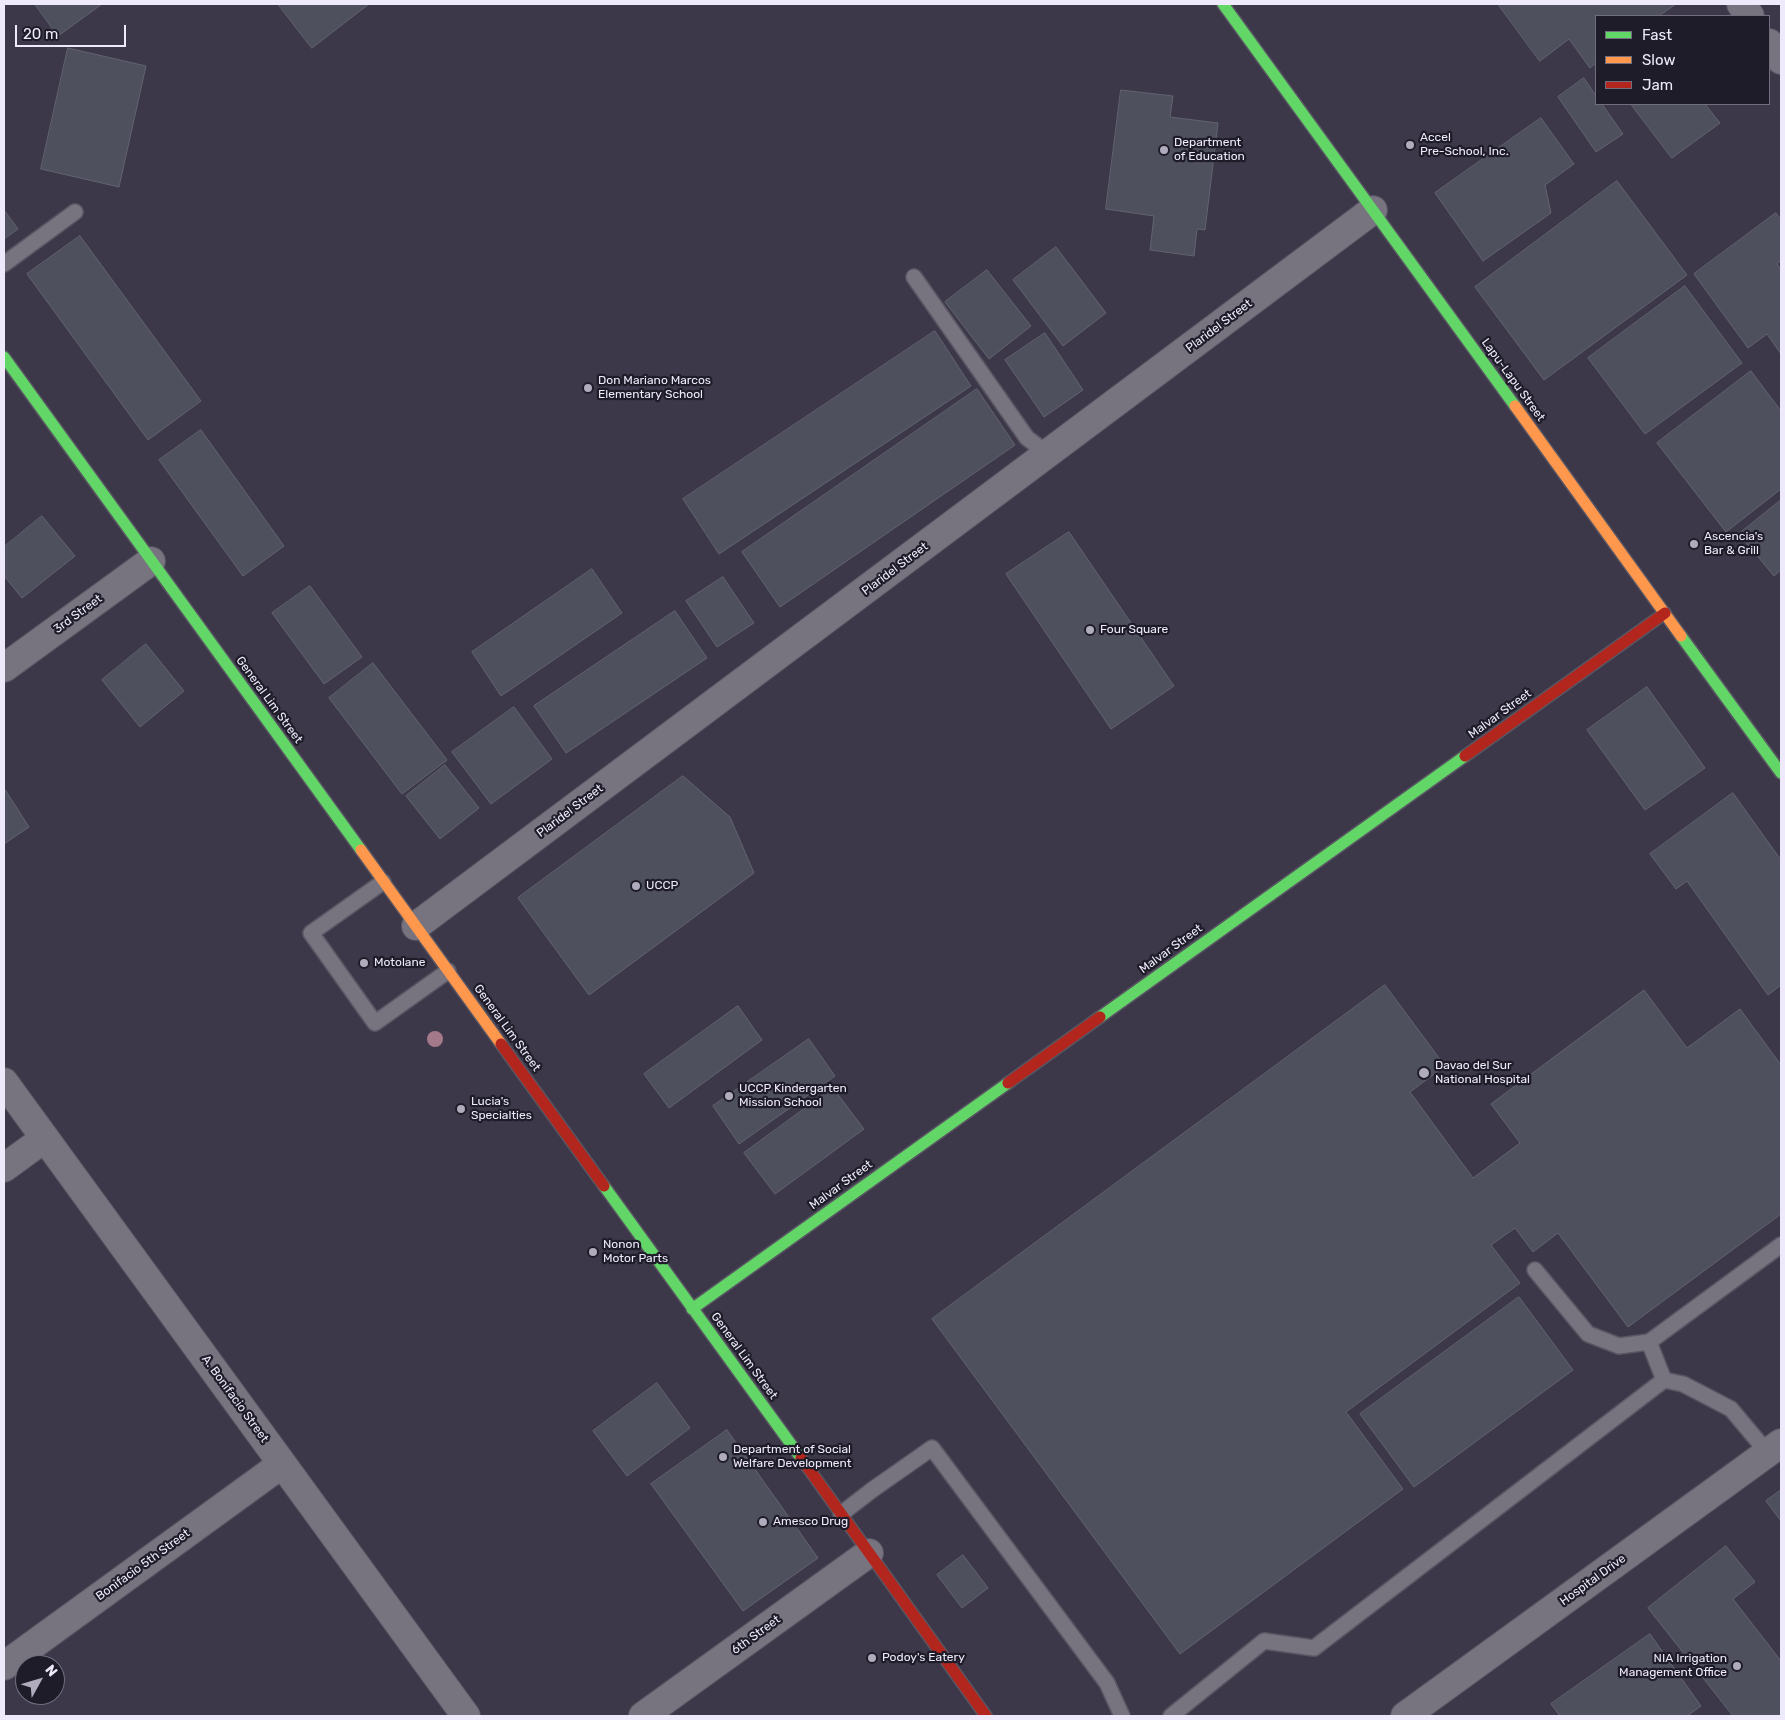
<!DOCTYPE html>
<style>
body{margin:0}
#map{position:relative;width:1785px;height:1720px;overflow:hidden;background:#3c3849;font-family:Rubik,sans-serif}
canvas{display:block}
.frame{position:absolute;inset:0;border:5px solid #eeeafc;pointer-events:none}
.legend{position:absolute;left:1595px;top:15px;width:175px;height:90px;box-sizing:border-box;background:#1f1c29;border:1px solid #726e7d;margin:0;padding:6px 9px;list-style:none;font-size:15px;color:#eeeafc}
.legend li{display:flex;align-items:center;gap:10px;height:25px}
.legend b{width:25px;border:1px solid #726e7d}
.north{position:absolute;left:15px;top:1655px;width:50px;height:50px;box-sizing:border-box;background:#1f1c29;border:1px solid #726e7d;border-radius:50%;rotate:51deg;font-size:14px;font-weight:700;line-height:20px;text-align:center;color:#eeeafc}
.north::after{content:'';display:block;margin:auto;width:18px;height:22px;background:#b0acbd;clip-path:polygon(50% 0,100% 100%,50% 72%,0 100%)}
.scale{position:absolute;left:15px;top:25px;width:111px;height:22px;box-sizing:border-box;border:2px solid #eeeafc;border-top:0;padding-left:6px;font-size:15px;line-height:18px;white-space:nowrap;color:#eeeafc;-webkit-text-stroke:4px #1f1c29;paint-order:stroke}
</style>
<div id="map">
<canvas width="1785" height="1720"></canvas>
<div class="frame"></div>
<ul class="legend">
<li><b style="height:6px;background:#63d668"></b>Fast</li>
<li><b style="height:6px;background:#ff974d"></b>Slow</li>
<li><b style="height:6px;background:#b3261e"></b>Jam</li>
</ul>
<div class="north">N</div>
<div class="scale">20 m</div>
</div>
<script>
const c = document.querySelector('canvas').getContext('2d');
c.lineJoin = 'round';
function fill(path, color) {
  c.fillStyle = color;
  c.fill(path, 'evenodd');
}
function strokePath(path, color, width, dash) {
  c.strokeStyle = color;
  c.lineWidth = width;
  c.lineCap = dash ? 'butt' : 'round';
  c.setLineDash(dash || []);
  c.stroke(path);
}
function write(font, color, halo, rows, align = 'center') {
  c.font = font + ' Rubik,sans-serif';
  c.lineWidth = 4.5;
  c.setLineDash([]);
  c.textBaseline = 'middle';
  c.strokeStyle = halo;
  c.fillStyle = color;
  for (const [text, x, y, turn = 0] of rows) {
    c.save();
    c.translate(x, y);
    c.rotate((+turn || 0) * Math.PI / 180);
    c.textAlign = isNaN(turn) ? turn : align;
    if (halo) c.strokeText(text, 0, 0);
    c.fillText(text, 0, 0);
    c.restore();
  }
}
const building = new Path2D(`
 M35,4H102L58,36Z
 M278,4H369L312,48Z
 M1498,4H1676L1659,16H1596V63L1590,68L1569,39L1540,61Z
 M68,48L146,66L119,187L41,169Z
 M1584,78L1596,96V104H1602L1623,134L1596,152L1558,97Z
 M1121,90L1173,96L1170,117L1218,123L1205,230L1197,229L1194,256L1150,250L1154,216L1106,209Z
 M1631,104H1705L1720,123L1672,158Z
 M1541,118L1574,164L1545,185L1551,213L1483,261L1435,193Z
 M1617,181L1687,275L1544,380L1475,287Z
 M4,210L18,229L4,239Z
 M1776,213L1781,220V260L1777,264L1781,270V354L1767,334L1748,348L1694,274Z
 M80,236L201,401L148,440L27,274Z
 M1056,247L1106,313L1063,346L1013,280Z
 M987,270L1031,326L989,359L945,302Z
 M1685,286L1742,363L1645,434L1588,358Z
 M935,331L971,386L719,554L683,499Z
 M1045,333L1083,390L1044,417L1005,360Z
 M1751,371L1781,411V489L1726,532L1657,443Z
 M977,389L1015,445L780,607L742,552Z
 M201,430L284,546L243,576L159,460Z
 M1781,500V570L1774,576L1739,534Z
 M42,516L75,556L22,598L4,576V547Z
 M1069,532L1174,686L1111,729L1006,574Z
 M592,569L622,613L501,696L472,652Z
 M723,577L754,623L717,647L686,601Z
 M310,586L362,657L324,684L272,613Z
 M675,611L707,658L566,753L534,706Z
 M146,644L184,691L140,727L102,680Z
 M373,663L447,760L402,794L329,698Z
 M1647,687L1705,768L1645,810L1587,730Z
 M514,707L552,759L491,804L452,752Z
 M445,765L479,808L440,839L406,796Z
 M683,776L730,817L754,873L589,995L518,898Z
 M4,788L29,827L4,844Z
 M1733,793L1781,860V985L1768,995L1687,881L1676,889L1650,854Z
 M1385,985L1445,1066L1410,1092L1473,1178L1520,1143L1491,1104L1644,990L1687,1048L1740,1009L1781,1065V1214L1628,1327L1558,1233L1533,1252L1515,1228L1491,1245L1520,1283L1346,1412L1403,1489L1180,1654L932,1319Z
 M738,1006L762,1040L669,1108L644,1074Z
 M809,1039L835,1076L739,1144L713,1106Z
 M833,1088L864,1129L775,1194L744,1153Z
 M1519,1297L1573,1370L1414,1487L1360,1414Z
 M657,1383L690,1428L627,1476L593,1431Z
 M727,1430L818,1558L743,1611L651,1484Z
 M1781,1490V1521L1766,1501Z
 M1726,1546L1755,1582L1733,1599L1781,1661V1716H1733L1648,1608Z
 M963,1555L988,1588L962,1608L937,1575Z
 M1650,1634L1701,1706L1687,1716H1560L1551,1704Z`);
fill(building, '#4f505d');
strokePath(building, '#626371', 1);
const lane = new Path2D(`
 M4,264L75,212
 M914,277L1027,438L1048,454
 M383,882L311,933L375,1023L448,971
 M1535,1270L1588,1334L1619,1346L1649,1342L1781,1245
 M1649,1342L1664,1380
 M1664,1380L1683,1384L1731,1409L1767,1452
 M841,1514L872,1490L932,1448L1107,1683L1122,1716
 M1171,1716L1264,1641L1314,1648L1664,1380`);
const street = new Path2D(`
 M1741,4L1750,16
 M1769,43L1781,60
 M4,668L151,561
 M416,926L1373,210
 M4,1082L466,1716
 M4,1168L45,1138
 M4,1666L282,1464
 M643,1716L869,1553
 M1405,1716L1781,1443`);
const fast = new Path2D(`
 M1223,4L1515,406
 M4,357L361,850
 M1681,636L1781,773
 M1100,1017L1465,756
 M604,1186L801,1458
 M692,1309L1008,1083`);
const slow = new Path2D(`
 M1515,406L1681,636
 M361,850L501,1044`);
const jam = new Path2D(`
 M1465,756L1665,613
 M501,1044L604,1186
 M1008,1083L1100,1017
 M801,1458L986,1716`);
strokePath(lane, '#595663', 18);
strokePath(street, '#595663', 30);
strokePath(fast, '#595663', 14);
strokePath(slow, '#595663', 14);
strokePath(jam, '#595663', 14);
strokePath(lane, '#777480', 15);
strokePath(street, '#777480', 28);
strokePath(fast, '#63d668', 11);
strokePath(slow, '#ff974d', 11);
strokePath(jam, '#b3261e', 11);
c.fillStyle = '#a47a8a';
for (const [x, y] of [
 [435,1039]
]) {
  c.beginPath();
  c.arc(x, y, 8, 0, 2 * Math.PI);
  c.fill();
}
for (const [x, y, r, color] of [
 [1410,145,5,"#b0acbd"],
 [1164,150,5,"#b0acbd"],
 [588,388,5,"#b0acbd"],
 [1694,544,5,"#b0acbd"],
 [1090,630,5,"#b0acbd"],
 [636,886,5,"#b0acbd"],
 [364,963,5,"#b0acbd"],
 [1424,1073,6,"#b0acbd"],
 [729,1096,5,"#b0acbd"],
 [461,1109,5,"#b0acbd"],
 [593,1252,5,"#b0acbd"],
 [723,1457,5,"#b0acbd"],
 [763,1522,5,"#b0acbd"],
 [872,1658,5,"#b0acbd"],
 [1737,1666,5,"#b0acbd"]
]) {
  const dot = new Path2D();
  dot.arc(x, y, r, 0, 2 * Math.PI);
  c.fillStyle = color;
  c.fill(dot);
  strokePath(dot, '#1f1c29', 2);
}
write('12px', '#eeeafc', '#1f1c29', [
 ["Accel",1420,138],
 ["Pre-School, Inc.",1420,152],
 ["Department",1174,143],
 ["of Education",1174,157],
 ["Don Mariano Marcos",598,381],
 ["Elementary School",598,395],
 ["Ascencia's",1704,537],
 ["Bar & Grill",1704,551],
 ["Four Square",1100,630],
 ["UCCP",646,886],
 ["Motolane",374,963],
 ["Davao del Sur",1435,1066],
 ["National Hospital",1435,1080],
 ["UCCP Kindergarten",739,1089],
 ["Mission School",739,1103],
 ["Lucia's",471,1102],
 ["Specialties",471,1116],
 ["Nonon",603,1245],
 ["Motor Parts",603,1259],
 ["Department of Social",733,1450],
 ["Welfare Development",733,1464],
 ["Amesco Drug",773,1522],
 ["Podoy's Eatery",882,1658],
 ["NIA Irrigation",1727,1659,"right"],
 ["Management Office",1727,1673,"right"]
], 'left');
write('12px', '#eeeafc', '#1f1c29', [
 ["Plaridel Street",1219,326,-37],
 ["Lapu-Lapu Street",1513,380,54],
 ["Plaridel Street",895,569,-37],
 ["3rd Street",78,614,-36],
 ["General Lim Street",269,700,54],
 ["Malvar Street",1500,714,-36],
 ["Plaridel Street",570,811,-37],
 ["Malvar Street",1171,949,-36],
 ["General Lim Street",507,1028,54],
 ["Malvar Street",841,1185,-36],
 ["General Lim Street",744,1356,54],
 ["A. Bonifacio Street",235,1399,54],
 ["Bonifacio 5th Street",143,1565,-36],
 ["Hospital Drive",1593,1580,-36],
 ["6th Street",756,1635,-36]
]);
</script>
